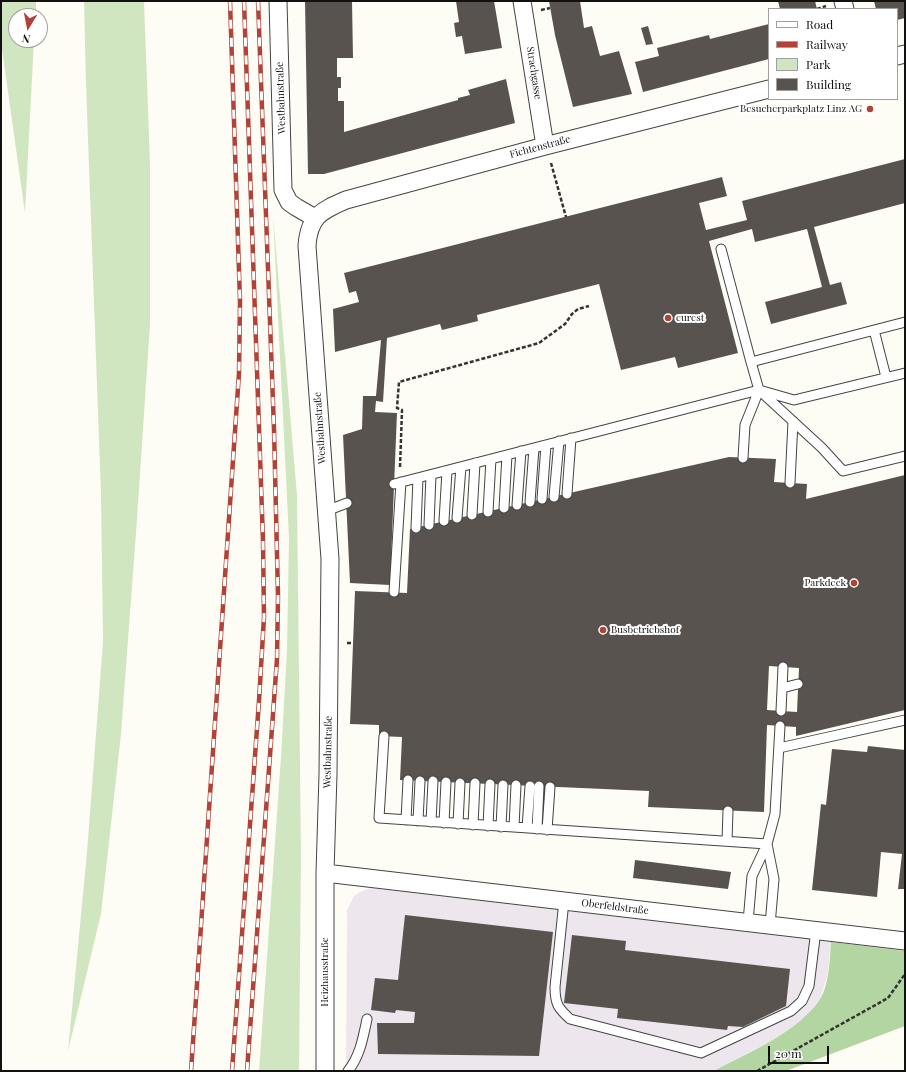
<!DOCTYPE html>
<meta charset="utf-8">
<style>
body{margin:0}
#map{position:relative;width:906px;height:1072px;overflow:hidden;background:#fefdf5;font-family:"Playfair Display",serif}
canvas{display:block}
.frame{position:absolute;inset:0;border:2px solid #111;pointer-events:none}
.legend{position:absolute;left:768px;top:8px;width:130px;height:92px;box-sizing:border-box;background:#fff;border:1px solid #a0a0a0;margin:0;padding:5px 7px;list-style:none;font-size:12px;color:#111}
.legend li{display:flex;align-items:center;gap:8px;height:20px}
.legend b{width:20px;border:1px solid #a0a0a0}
.north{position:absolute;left:8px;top:8px;width:40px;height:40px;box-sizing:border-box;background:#fff;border:1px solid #a0a0a0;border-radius:50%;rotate:190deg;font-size:11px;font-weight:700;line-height:16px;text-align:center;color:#111}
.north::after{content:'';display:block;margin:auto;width:14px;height:18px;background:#b24237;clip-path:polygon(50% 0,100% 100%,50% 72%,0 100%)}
.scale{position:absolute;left:768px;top:1046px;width:61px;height:18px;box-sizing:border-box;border:2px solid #111;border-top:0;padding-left:5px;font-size:12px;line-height:14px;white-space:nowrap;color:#111;-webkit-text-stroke:3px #fff;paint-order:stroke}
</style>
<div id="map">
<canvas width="906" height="1072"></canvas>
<div class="frame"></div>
<ul class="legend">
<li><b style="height:5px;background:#fff"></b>Road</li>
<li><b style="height:5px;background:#b24237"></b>Railway</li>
<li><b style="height:11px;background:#cfe6c1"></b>Park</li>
<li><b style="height:11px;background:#58534e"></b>Building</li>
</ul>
<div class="north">N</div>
<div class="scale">20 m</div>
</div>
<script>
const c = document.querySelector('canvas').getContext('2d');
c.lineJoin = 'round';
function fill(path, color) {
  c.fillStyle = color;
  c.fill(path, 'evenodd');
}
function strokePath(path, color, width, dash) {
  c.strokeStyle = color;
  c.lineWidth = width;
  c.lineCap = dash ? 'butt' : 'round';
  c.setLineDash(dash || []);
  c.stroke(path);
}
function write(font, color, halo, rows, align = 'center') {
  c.font = font + ' "Playfair Display",serif';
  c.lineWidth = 4;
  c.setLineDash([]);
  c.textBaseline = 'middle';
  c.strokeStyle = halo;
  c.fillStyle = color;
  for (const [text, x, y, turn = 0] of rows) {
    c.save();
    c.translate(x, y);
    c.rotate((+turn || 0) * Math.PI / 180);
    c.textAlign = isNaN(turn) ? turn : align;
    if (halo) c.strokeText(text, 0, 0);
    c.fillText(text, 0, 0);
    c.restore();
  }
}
fill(new Path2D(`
 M371,888L831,942L828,973L820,999L801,1022L771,1041L714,1071H346L347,910L354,896L360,892Z`), '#eee6ed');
fill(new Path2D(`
 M1,1H36V16H16V40H34L25,213L1,42Z
 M84,1H144L150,163V324L137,519L121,734L101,914L68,1051L87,852L103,642L101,495L86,84Z
 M273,215L297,495L301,856L299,1071H259L281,757L287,650L289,538Z`), '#cfe6c1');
fill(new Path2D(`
 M831,942L905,951V1026L786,1071H714C747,1053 799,1032 820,999C829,985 830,959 831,942Z`), '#b2d5a2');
fill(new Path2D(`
 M305,1H352L353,58H337V77H341V88H338V101H344V132L458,100V98L470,95L468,90L506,79L515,123L324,174H308Z
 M456,1H494L502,48L465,54L462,36L456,37L454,23L459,22Z
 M549,1H580L584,28L592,26L600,56L619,51L632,94L573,107L555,35Z
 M778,1H815L817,9H780Z
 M874,1H905V18L897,20V9H876Z
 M769,24V59L643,92L635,62L659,56L657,48L709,35L710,39Z
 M648,26L653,44L646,45L641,28Z
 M905,159V203L814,227L830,285L841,282L847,304L771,324L765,302L822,287L807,229L755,242L752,229L709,241L738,353L678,368L675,357L621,370L599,284L477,315L478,321L442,330L440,324L387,338L383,402L376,401L375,412L397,413L390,585L350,583L343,435L362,429L363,396H376L381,340L335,352L333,309L359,302L356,291L349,293L344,273L722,177L727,196L699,203L706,230L747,220L742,201Z
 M729,457L776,459L774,482L807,484L806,499L905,475V710L796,736V727L767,725L764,812L648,807L649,791L400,780L402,737L379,736V725L350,724L355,591L407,593L410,529ZM769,666L799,668L797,712L767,710Z
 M868,746L905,750V889H898L902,854L881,852L877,897L812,890L821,804L826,805L832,749L867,752Z
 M635,860L731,872L728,889L633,878Z
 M405,915L553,932L539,1056L378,1054L377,1023H414L415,1012L396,1010L395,1013L371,1010L375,978L398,980Z
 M572,935L626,941L625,950L790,969L786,1006L743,1027L728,1026L727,1030L617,1018L618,1009L564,1003Z`), '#58534e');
const lane = new Path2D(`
 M721,249L751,362
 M905,322L751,362L759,390L822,448L843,471L905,456
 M874,330L886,377
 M743,458L745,425L759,390
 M790,483L793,421
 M394,484L759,390L794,400L905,373
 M567,494L571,438
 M554,497L559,441
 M542,499L546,445
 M530,502L534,448
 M517,505L521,451
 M504,508L507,455
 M326,511L347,503
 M488,512L491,459
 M472,515L475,463
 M457,518L461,467
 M444,521L447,471
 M429,525L431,475
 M416,528L418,478
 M394,592L401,482
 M782,688L798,684
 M781,711L783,667
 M384,736L379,818L767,844
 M779,748L905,720
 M406,820L408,780
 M418,821L420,781
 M431,822L433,781
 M444,823L446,782
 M458,824L460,783
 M473,825L475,783
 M488,826L490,784
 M501,827L503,785
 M514,827L516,785
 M527,828L530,786
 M537,829L539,786
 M547,830L550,787
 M727,841L728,811
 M767,844L774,879L770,925
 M564,901L555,987C555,1004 558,1008 570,1019L701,1053L791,1011L802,1001L809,986L816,930
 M748,922L752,876L767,844L775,814L780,726
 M348,1071C360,1056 363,1038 367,1019`);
const street = new Path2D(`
 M278,1L283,190L289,202L296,207L315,218
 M522,1L545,146
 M843,1L845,9
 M897,56L905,54
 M325,873L905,941
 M325,1071V873L328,774L330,559L307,246C309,216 321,211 346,200L545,146L769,89`);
strokePath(lane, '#444', 11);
strokePath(street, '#444', 19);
strokePath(new Path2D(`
 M817,9L826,6
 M541,10L550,8
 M551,163L566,217
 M400,467L402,410L397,408L399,382L539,343L565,324L572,314L578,309L589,306
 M347,643H353
 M757,1071L888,998L905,974`), '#333', 2.5, [4, 2]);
strokePath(lane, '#fff', 9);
strokePath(street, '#fff', 17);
const rail = new Path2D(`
 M191,1071L239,373L240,301L230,1
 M232,1071L259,701L264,617L263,541L244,1
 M247,1071L277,659L278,596L274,429L258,1`);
strokePath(rail, '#b24237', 4.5);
strokePath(rail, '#fff', 3, [9]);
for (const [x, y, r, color] of [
 [870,109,4,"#b24237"],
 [668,318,4,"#b24237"],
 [854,583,4,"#b24237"],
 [603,630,4,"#b24237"]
]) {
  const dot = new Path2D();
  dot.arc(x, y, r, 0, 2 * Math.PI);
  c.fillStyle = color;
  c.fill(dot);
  strokePath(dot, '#fff', 1.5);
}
write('10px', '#111', '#fff', [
 ["Strachgasse",534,73,81],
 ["Westbahnstraße",281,98,-92],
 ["Fichtenstraße",540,147,-15],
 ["Westbahnstraße",320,428,-94],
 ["Westbahnstraße",328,752,-89],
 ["Oberfeldstraße",615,907,7],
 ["Heizhausstraße",325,972,-90]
]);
write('10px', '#111', '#fff', [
 ["Besucherparkplatz Linz AG",862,109],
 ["eurest",676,318,"left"],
 ["Parkdeck",846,583],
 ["Busbetriebshof",611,630,"left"]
], 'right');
</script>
